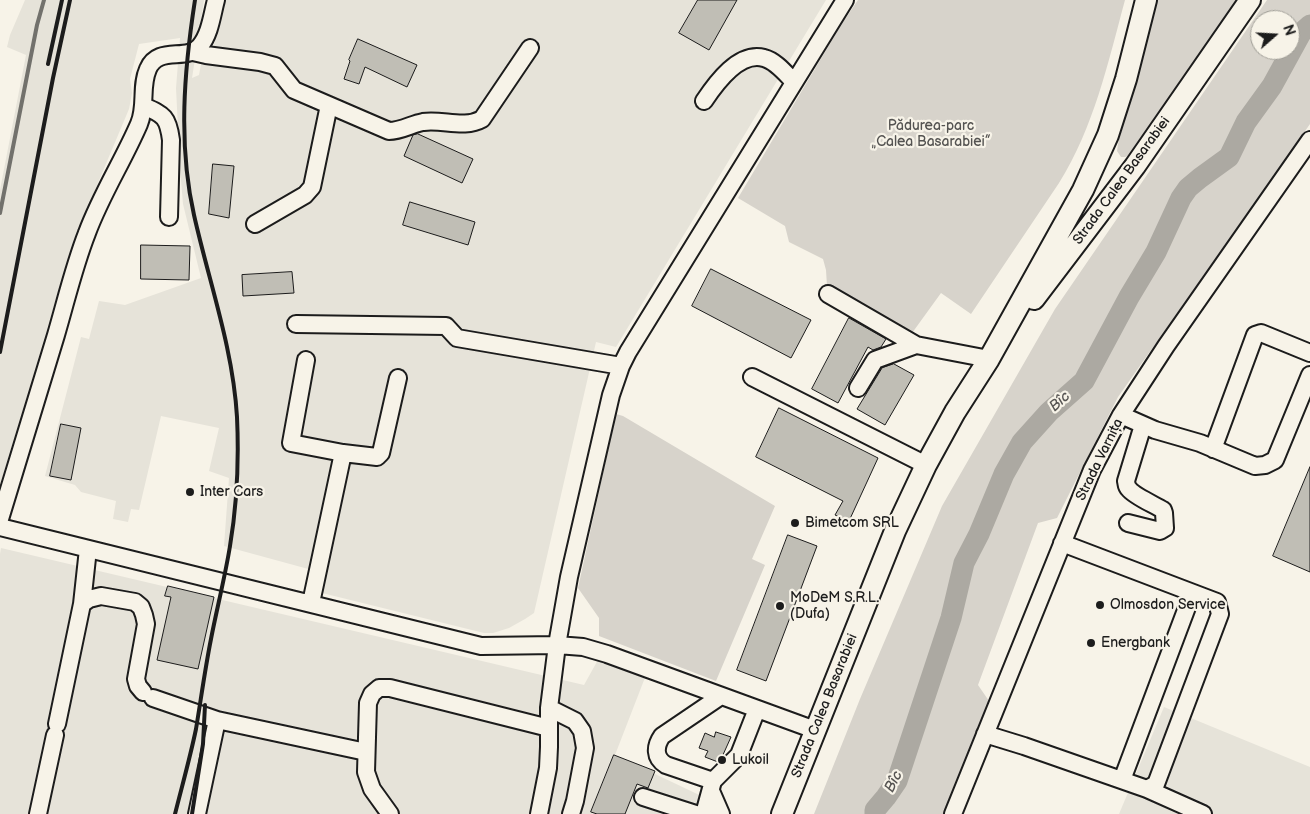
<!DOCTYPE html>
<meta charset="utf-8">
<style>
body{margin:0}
#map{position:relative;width:1310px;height:814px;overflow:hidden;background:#f7f3e8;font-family:"Balsamiq Sans",sans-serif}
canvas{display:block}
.north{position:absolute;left:1250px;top:10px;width:50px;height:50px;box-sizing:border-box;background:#f7f3e8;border:1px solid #9f9d96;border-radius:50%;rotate:71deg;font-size:14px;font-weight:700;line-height:20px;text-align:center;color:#1c1c1c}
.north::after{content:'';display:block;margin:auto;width:18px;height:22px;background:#1c1c1c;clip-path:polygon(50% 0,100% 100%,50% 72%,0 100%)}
</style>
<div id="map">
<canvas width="1310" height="814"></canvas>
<div class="north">N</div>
</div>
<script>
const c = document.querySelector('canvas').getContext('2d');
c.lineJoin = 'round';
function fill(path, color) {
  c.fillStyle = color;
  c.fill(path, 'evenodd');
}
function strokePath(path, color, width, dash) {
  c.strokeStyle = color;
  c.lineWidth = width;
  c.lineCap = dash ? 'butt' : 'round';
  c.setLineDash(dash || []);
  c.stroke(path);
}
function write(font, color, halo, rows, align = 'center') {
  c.font = font + ' "Balsamiq Sans",sans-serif';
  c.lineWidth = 4.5;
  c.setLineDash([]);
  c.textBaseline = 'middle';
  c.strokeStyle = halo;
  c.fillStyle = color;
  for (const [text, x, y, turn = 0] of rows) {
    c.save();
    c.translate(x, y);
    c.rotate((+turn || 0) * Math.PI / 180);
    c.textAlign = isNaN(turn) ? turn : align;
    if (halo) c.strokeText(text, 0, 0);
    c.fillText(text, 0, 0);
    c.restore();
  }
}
fill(new Path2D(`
 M25,0H204L192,78L199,75L201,64L209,65L225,0H826L616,347L596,342L534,613L525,619L509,628L493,633H484L318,592L323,573L224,546L229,478L209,471L219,428L161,416L139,510L131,509L128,522L113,519L116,501L81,492L75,485L45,476L81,337L89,339L99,301L125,305L201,278L183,204L180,168L176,88L180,38L139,44L130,79L132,93L129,109L74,240L0,485V190L26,55L7,47L10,35Z
 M1,548L584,685L599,658L646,675L615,755L712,801L706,814H0V554Z
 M1164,707L1310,767V814H1119Z`), '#e6e3d9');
fill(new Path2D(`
 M858,0H1125C1108,63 1094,127 1059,183L971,314L941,293L907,340L834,297L827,286L826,270L823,259L789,242L785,226L738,198L841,25Z
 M1153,0H1236L1128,156L1125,157H1121L1117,151L1118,144L1136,76Z
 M1267,0H1310V124L1118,397L1057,518L1038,523L978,685L989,701L943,814H814L860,699L942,506L1055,309ZM1260,20H1290V50H1260Z
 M616,414L623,416L775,506L752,559L765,565L716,681L599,636V618L578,588Z`), '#d7d3cb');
strokePath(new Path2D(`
 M0,213L37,25L44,0`), '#72716c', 4);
strokePath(new Path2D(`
 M875,814V810L886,797L897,781L951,618L964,563L979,534L1004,474L1022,442L1049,412L1084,381L1129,297L1156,252L1181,198L1188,188L1200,178L1229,157L1246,122L1272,86L1301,33L1310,25`), '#aca9a2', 21);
const building = new Path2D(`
 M698,0H737L709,50L679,33Z
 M358,39L417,65L407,87L365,67L359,84L344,79L350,61L349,60Z
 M418,134L473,159L462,183L404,156L413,135Z
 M213,164L234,166L229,218L209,214Z
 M410,202L475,222L468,245L403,225Z
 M141,245L190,246L189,280L141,279Z
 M711,269L811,320L791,358L692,306Z
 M292,272L294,293L243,296L242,275Z
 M849,318L886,339L881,347L873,350L868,347L838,403L812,389Z
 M894,364L914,375L885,425L857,409L882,368Z
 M779,408L878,458L849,521L835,515L843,501L756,457Z
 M61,424L81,428L71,480L50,476Z
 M1310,467V572L1273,556Z
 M788,535L817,546L766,681L737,670Z
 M168,586L214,597L198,669L157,660L171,597L165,596Z
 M716,732L731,737L722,757L718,762L705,757L708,751L699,748L705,733L714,737Z
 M614,755L655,771L648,788L637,784L625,814H597L591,812Z`);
fill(building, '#c0beb5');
strokePath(building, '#1c1c1c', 1);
const minor = new Path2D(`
 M193,52L206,55L260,62L275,66L294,90L389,131C401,131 412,124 423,122C443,119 464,129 482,119L530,48
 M704,101C716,83 739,51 764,58C776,61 786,74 794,82
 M144,106C164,115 168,117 171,140L169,217
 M255,224L305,195L312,187L329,105
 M828,294L916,345L989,359
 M296,324L446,326L457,338L621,366
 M306,360L291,443L343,453L377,457L381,453L398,378
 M752,377L926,465
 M858,388L875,360L916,345
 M1121,415L1155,430L1200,443L1255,466L1265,465L1275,460L1310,375
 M1213,449L1255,335L1261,333L1310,353
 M0,519C19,458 37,396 56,335C66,301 74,266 87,233C101,195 123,161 139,124C147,105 140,87 148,69C158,45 187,62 200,46C210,34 212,15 216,0
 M1128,523L1160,531L1165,528L1164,513L1163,510C1155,505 1134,496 1129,489C1126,486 1127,485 1126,481L1143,425
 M0,527L481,646L557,645L583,647L607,654L815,730
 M311,603L343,453
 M82,604L89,599L101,596L135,602L141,607L144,615L146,624L136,679L138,686L143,692
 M153,698L217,720L366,752
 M549,708L575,721L582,731L585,748L575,801L571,814
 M57,724L82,604L88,549
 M985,734L1024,746L1147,789L1156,784L1220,614L1217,602L1062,543
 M1122,780L1192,594
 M713,781L666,765C654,758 655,746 662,736L721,696
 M1147,789L1203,814
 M711,791L721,814
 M643,797L696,814
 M38,814L55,735
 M197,814L217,720
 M390,814L372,789L366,772L368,703L372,694L379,688H390L549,728
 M539,814L548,768L549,747V708L557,645L569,577L611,395L621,366L628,352L845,0
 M704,814L713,781L739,755L757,709
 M953,814L1092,470L1121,415L1166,346L1310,140`);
const major = new Path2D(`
 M1034,299L1135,166L1250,0
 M782,814L895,531L926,465L955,412L989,359L1083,190L1108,135L1126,79L1146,0`);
strokePath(minor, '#1c1c1c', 20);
strokePath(major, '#1c1c1c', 24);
strokePath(minor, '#f7f3e8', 16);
strokePath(major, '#f7f3e8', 20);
strokePath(new Path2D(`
 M48,64L62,0
 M0,352L53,78L70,0
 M175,814C182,786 190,758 196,729C201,699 205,669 211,639C217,608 225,577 230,546C237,504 239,460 237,417C233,348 209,282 194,215C178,144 184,71 195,0
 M192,814L203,744L205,705`), '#1c1c1c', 4);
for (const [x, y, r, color] of [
 [190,492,5,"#1c1c1c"],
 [795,523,5,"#1c1c1c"],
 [1100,605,5,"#1c1c1c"],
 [780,606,5,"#1c1c1c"],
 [1091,643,5,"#1c1c1c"],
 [722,760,5,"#1c1c1c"]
]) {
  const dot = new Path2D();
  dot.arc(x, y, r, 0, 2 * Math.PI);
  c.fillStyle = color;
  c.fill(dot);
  strokePath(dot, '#f7f3e8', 2);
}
write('14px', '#545351', '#f7f3e8', [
 ["Pădurea-parc",931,126],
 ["„Calea Basarabiei”",931,142]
]);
write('14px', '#1c1c1c', '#f7f3e8', [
 ["Strada Calea Basarabiei",1122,181,-54],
 ["Strada Varnița",1100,460,-64],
 ["Strada Calea Basarabiei",825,706,-68]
]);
write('14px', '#1c1c1c', '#f7f3e8', [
 ["Inter Cars",200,492],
 ["Bimetcom SRL",805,523],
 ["MoDeM S.R.L.",790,598],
 ["(Dufa)",790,614],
 ["Olmosdon Service",1110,605],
 ["Energbank",1101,643],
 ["Lukoil",732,760]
], 'left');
write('italic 15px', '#565452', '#f7f3e8', [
 ["Bîc",1060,402,-42],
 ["Bîc",894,782,-63]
]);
</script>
